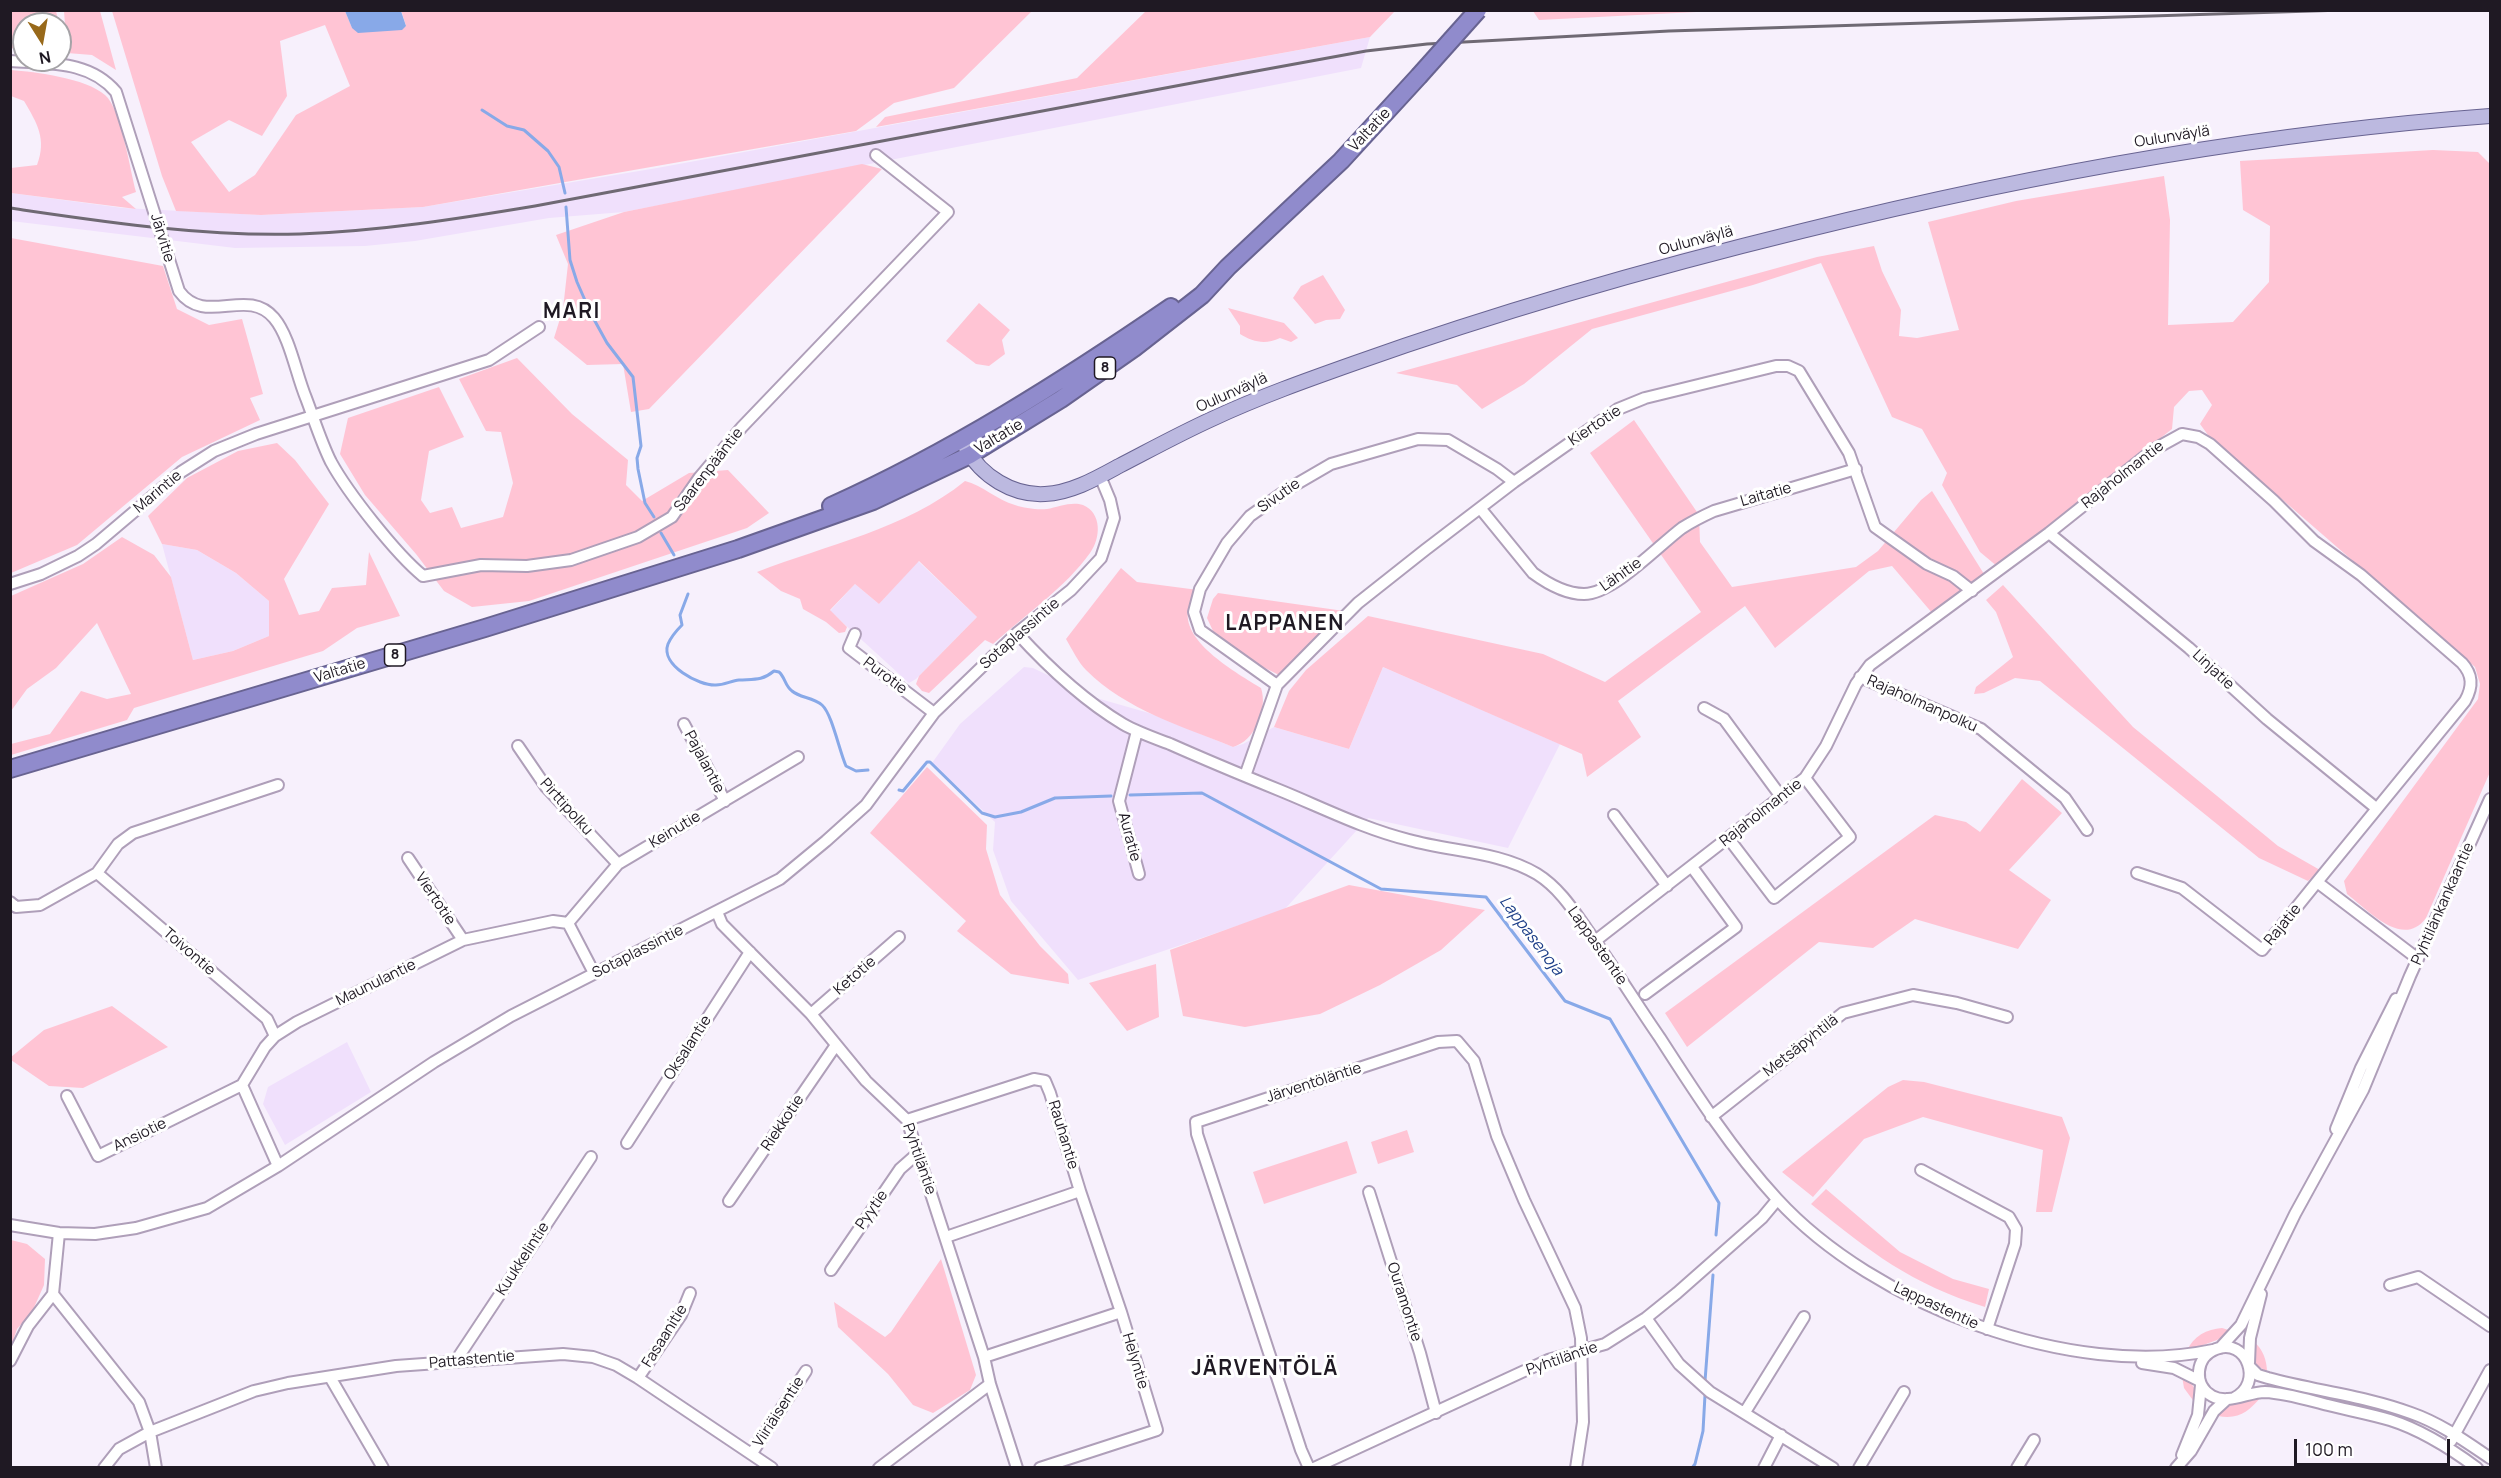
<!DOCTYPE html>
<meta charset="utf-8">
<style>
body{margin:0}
#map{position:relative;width:2501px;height:1478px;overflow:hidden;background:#f7f0fc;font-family:Manrope,sans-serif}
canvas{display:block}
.frame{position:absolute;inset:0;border:12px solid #1f1923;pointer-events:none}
.north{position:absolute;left:12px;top:12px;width:60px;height:60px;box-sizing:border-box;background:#fff;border:2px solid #a5a3a7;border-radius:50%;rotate:169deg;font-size:16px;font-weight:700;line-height:24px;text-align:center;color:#1f1923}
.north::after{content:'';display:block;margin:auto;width:21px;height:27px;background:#98691a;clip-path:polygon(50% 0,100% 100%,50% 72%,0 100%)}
.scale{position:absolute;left:2294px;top:1439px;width:156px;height:27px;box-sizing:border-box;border:3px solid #1f1923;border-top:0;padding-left:8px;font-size:18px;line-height:21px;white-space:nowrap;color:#1f1923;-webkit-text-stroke:4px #fff;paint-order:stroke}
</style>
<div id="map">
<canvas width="2501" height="1478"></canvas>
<div class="frame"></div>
<div class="north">N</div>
<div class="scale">100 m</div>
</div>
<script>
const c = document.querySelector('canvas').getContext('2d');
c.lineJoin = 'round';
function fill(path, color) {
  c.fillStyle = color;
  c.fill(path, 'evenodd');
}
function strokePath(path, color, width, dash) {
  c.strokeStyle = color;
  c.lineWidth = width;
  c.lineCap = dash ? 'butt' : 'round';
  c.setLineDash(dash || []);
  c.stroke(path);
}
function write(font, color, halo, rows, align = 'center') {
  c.font = font + ' Manrope,sans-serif';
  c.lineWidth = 6;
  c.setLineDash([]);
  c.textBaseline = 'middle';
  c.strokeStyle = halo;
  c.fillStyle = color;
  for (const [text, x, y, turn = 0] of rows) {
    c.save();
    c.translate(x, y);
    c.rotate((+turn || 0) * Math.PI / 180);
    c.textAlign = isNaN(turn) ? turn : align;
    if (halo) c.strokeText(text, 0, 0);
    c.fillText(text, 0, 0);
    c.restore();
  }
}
fill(new Path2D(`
 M1370,37L1361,68L624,212L549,218L415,241L365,246L235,248L11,221V193L123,208L261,215L423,207L657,168Z
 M162,544L197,550L236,573L269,601V636L233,651L193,660Z
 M918,561L977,617L916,679L909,683L830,611L855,584L879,604Z
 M1024,667L1033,668L1093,697L1149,713L1233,747L1243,744L1274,727L1349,749L1383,667L1560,744L1508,848L1368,818L1284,910L1078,980L1011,901L993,850L995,822L932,763L960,724Z
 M347,1042L371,1092L285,1145L263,1104L268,1087Z`), '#f0e0fc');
fill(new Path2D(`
 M11,10L56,11L59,24H24V50L11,48Z
 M401,10L1032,11L954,88L894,103L856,131L423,207L261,215L176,211L162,176L112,11H345L352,28C365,28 397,34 406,26ZM325,25L350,86L296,115L255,175L229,192L191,142L229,120L262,136L287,96L280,41Z
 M1147,10L1395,11L1370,37L876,127L885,117L1077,78Z
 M64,11H100L116,70L92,55L67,53Z
 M1533,11H1716L1539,20Z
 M11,70C35,72 86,78 105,95C121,108 130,170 136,192L122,197L136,209L11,193V168L37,165C47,139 37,123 24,101L11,96Z
 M2433,150L2478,152L2490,164V772L2426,918C2403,949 2369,911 2347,894L2344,881L2478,699L2480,684L2475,667L2208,435L2200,424L2212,405L2202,390L2189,391L2174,407L2172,429L1998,567L1980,552L1942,485L1947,473L1922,429L1892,417L1821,263L1753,285L1592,329L1524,384L1482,409L1457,385L1396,373L1817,257L1874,246L1882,271L1901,310L1899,336L1917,338L1959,330L1928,222L2016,201L2164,176L2170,220L2168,325L2233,322L2269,282L2270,226L2243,210L2240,161Z
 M862,164L882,169L649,409L631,412L623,364L587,365L554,338L563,309L568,264L556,235L624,212Z
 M11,238L163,266L177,309L209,325L242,319L263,394L250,398L260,420L182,457L77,545L11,573Z
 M1323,275L1345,310L1340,319L1326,320L1315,324L1293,298L1301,286Z
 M979,303L1010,330L1002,340L1005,354L989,366L976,364L946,341Z
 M1228,308L1284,323L1298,338L1291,342L1280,338C1265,345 1253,342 1240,334V326Z
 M517,358L572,414L628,460L626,485L642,501L689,473L728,470L769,513L747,528L529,601L472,607L444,591L416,554L365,495L340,454L348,418L439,387L464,437L429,451L421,500L430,513L452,507L461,528L503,517L513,483L501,432L486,431L459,379Z
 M1634,420L1699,515L1700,542L1732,587L1856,567L1878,551L1921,500L1932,491L1984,574L1933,614L1892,566L1869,571L1775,648L1745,606L1618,701L1641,737L1587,777L1582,754L1383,667L1349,749L1274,727L1289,691L1306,670L1368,616L1543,654L1605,682L1701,612L1590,453Z
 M277,443L295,460L329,504L284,579L299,615L319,611L332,588L366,585L369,552L400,616L357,628L323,651L134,708L127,720L11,755V744L50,734L81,691L107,699L131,694L97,623L56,668L27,689L11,711V596L83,564L122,537L154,555L171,577L193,660L233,651L269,636V601L236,573L197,550L162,544L148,516L187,478L238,451Z
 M965,481C982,485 997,500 1015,505C1024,508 1037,510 1047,509C1058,507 1072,501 1083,505C1102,513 1101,538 1090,553C1066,587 1024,616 993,644L985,640L929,693L922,691L916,684L919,676L977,617L919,561L879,604L855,584L830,610L847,627L845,632L839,633L826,622L803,609L800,599L781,591L757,572C826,545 906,529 965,481Z
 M1121,568L1137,582L1198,590C1195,596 1189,604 1188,611C1183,643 1237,673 1261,688C1268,709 1255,741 1233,747C1182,726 1126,710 1086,670C1078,662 1072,649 1066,639Z
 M2003,585L2133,727L2278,846L2320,870L2308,881L2259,858L2040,681L2015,678L1984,693L1974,694L1976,687L2013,657L1996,612L1986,600Z
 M1218,593L1344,611L1279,675L1257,664L1213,631L1207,618L1213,599Z
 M927,767L987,825L986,849L1000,895L1040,946L1068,974L1069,984L1011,974L957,931L966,921L870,833Z
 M2022,779L2062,813L2009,870L2051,900L2018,949L1915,919L1873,948L1819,942L1687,1047L1665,1013L1935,815L1966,822L1980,832Z
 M1349,885L1485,910L1441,950L1380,985L1320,1014L1245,1027L1183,1016L1170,950Z
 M1156,964L1159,1017L1127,1031L1089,983Z
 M112,1006L168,1047L83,1088L49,1086L11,1060V1057L44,1030Z
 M1903,1080L1924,1082L2062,1117L2070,1138L2052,1212H2036L2043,1150L1923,1117L1864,1139L1813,1197L1782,1172L1888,1087Z
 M1407,1130L1414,1152L1378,1164L1371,1142Z
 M1347,1141L1357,1173L1264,1204L1253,1172Z
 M1826,1189L1900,1252L1953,1279L1989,1289L1985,1307C1911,1284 1870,1252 1811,1204Z
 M11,1240L27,1244L45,1259L44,1285L32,1312L17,1329L11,1347Z
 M941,1259L976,1375L970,1390L933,1413L913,1405L888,1374L838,1327L834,1302L885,1337L891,1332Z
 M2222,1328L2232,1331L2217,1340L2187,1351C2193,1336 2207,1329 2222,1328Z
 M2254,1342C2263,1349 2267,1361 2267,1372L2255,1364Z
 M2182,1376C2193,1382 2198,1391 2195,1403L2184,1388Z
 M2261,1397C2249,1411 2239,1420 2218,1416C2225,1403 2247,1399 2261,1397Z`), '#ffc4d4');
fill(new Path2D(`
 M345,11H401L406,26L402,30L358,33L352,28Z`), '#88a9e8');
strokePath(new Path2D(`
 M482,110L507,126L524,130L548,151L559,167L565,193
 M566,207L570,260L577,282L591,314L607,343L633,377L641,446L637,458L638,469L645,503L654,517
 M661,533L674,555
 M688,594L680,615L682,625C677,630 671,637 668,644C660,665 699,686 716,685C724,685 731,681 739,680C754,679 762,681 774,671L779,672C785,677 785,686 792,691C800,698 813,697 822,705C832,714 839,750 846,766L856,771L868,770
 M899,790L903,791L927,762H930L982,813L995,817L1021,812L1055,798L1111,796
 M1130,795L1202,793L1381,889L1486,897L1565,1001L1610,1019L1719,1203L1716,1235
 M1705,1381L1713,1275
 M1692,1468L1695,1464L1703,1431L1705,1395`), '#88a9e8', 3);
const minor = new Path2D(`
 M10,61C49,64 89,60 116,92L179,291C205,327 247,286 274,318C290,337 296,374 306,398C314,419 321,442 331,462C348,493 396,554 423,576L481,565L527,566L571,560L638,537L672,517L699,478L742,427L948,212L876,155
 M1480,508L1533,573C1548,584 1566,594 1584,594C1613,594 1658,546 1682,528C1693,521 1703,516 1714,511L1856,469
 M2049,533L2189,648L2267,719L2376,808
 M10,584L41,574L78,556L96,544L181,472L214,451L256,434L489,360L539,327
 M1017,633C1048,667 1083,700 1123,724C1137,732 1154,738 1170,744C1206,760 1242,775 1279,790C1321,807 1364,829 1409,840C1452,852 1498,851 1537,874C1558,887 1572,908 1586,928C1612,964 1635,1002 1660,1038C1696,1094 1732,1150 1777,1199C1874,1305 2071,1380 2213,1350
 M855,634L849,648L934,713
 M1860,677L1981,729L2065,798L2087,830
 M1277,685L1200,630L1194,612L1200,589L1227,543L1250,516L1288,489L1331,464L1418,439L1448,440L1497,469L1514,482
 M1704,708L1724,719L1782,798
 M684,724L725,801
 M1137,731L1119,801L1139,874
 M518,746L546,787L618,864
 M1245,776L1277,685L1358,603L1425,550L1514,482L1618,409L1645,398L1776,366H1788L1799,371L1849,453L1875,527L1927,564L1953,576L1972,591
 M1614,815L1667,886
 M1729,839L1774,898L1850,837L1805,778
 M408,858L463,940
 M97,873L267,1019L275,1036
 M2137,873L2182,888L2262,950L2317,882L2418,959
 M10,902L16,907L40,905L97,873L118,844L133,833L278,785
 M717,912L722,924L811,1014L866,1081L907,1120L984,1357L990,1384L1017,1468
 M568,923L618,864L798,757
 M1595,941L1805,778L1826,746L1856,684L1870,665L2049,533L2153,450L2182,434L2198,437L2210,444L2274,501L2314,541L2361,575L2462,663C2473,675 2473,687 2465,701L2317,882
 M1645,994L1736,927L1692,867
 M811,1014L899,937
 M67,1096L98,1156L242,1085
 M1711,1117L1843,1013L1913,995L1957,1003L2007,1017
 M907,1120L1034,1079L1045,1081L1050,1093L1080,1191L946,1237
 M2336,1129L2361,1068L2396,999
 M627,1143L750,952
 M278,1166L242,1085L265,1047L275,1036L297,1022L463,940L553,921L568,923L594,973
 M1921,1170L2009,1217L2016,1229L2015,1244L1987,1329
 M1080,1191L1121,1312
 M1369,1192L1420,1353L1436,1413
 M729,1201L836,1045
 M10,1225L59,1233L95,1234L136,1228L207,1208L278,1166L434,1062L511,1016L780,879L826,841L866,805L934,713L1017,633L1071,590L1101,558L1114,518L1110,500L1100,476
 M59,1233L53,1294L139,1402L150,1432L156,1468
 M831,1270L900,1169L917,1154
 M2390,1285L2418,1277L2490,1326
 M1646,1318L1679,1364L1710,1392L1833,1468
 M2220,1348L2241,1325L2295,1214L2363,1090L2410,976L2490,799
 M984,1357L1121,1312L1157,1430L1040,1468
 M10,1361L28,1326L53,1294
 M455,1362L591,1157
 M2142,1363L2174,1368L2200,1381
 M2249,1363L2250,1338L2261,1294
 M2250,1367L2258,1375L2268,1378C2316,1391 2365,1396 2411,1413C2440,1423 2465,1441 2490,1458
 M330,1377L383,1468
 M638,1378L681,1315L690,1293
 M2234,1398C2264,1384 2247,1337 2216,1349C2195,1357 2193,1385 2212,1396C2228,1405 2248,1392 2265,1392C2286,1393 2308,1400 2328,1405C2348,1410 2370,1414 2390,1420C2422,1430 2450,1448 2477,1468
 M1745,1412L1804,1317
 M2451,1441L2490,1370
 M752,1453L806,1371
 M2182,1455L2198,1415L2201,1385
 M104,1468L119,1449L150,1432L254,1391L288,1383L396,1366L563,1354L593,1357L616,1365L638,1378L772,1468
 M879,1468L990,1384
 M1309,1468L1301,1450L1197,1134L1196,1122L1438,1042L1457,1041L1474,1061L1497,1136L1524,1200L1575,1308L1581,1338L1583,1422L1576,1468
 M1314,1468L1548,1360L1605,1344L1646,1318L1677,1293L1762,1218L1777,1200
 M1764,1468L1781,1435
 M1859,1468L1904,1392
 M2017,1468L2034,1440
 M2176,1468L2191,1451L2214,1411L2227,1399`);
const major = new Path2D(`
 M966,448C981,476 1013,496 1045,494C1071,493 1097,478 1119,466C1150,450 1181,433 1212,419C1259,397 1307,380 1355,363C1501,311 1651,268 1802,231C2028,175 2258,133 2490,116`);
const highway = new Path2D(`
 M831,506C951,452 1063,381 1171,307
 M10,769L485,628L738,549L873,501L970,455L1061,399L1134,348L1202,295L1228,267L1341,161L1419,76`);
strokePath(minor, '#af9fb9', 14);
strokePath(major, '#686391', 16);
strokePath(highway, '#686391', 20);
strokePath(minor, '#fff', 10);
strokePath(major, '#bcb9e0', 14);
strokePath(highway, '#908bcc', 16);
strokePath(new Path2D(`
 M10,208C106,222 203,237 300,234C380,231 457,219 535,206L1240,74L1366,51L1427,44L1669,31L2344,10`), '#6f6973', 3);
const highwayBridge = new Path2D(`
 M1419,76L1478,10`);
strokePath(highwayBridge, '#686391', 20, []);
strokePath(highwayBridge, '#908bcc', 16);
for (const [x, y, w] of [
 [1105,368,21],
 [395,655,21]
]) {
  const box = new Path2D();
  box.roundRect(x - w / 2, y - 11, w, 22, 4.5);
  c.fillStyle = '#fff';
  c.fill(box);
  strokePath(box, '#1f1923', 1.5);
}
write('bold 14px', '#1f1923', null, [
 ["8",1105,368],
 ["8",395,655]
]);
write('15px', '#1f1923', '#fff', [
 ["Valtatie",1370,130,-47],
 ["Oulunväylä",2172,137,-9],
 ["Järvitie",162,238,73],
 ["Oulunväylä",1696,241,-15],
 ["Oulunväylä",1232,393,-24],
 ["Kiertotie",1595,426,-34],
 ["Valtatie",999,437,-31],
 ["Saarenpääntie",709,470,-52],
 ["Rajaholmantie",2123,475,-38],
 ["Marintie",158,492,-40],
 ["Laitatie",1766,495,-16],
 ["Sivutie",1279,496,-35],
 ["Lähitie",1621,575,-35],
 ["Sotaplassintie",1020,634,-41],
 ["Linjatie",2213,670,43],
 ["Valtatie",340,671,-17],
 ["Purotie",885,676,37],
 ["Rajaholmanpolku",1922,704,24],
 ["Pajalantie",704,762,62],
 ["Pirttipolku",566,807,48],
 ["Rajaholmantie",1761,813,-38],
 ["Keinutie",675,830,-31],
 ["Auratie",1129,837,75],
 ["Viertotie",435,899,56],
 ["Pyhtilänkankaantie",2443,904,-66],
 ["Rajatie",2283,925,-51],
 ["Lappastentie",1597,946,55],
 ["Toivontie",189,952,41],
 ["Sotaplassintie",638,952,-27],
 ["Ketotie",855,976,-41],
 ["Maunulantie",376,983,-26],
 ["Metsäpyhtilä",1801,1046,-38],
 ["Oksalantie",688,1048,-57],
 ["Järventöläntie",1314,1083,-18],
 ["Riekkotie",783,1123,-56],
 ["Ansiotie",140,1135,-26],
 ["Rauhantie",1063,1135,73],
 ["Pyhtiläntie",919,1159,71],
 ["Pyytie",872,1210,-55],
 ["Kuukkelintie",523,1259,-57],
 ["Ouramontie",1404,1302,72],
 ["Lappastentie",1936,1306,25],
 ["Fasaanitie",665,1336,-58],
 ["Pyhtiläntie",1562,1359,-19],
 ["Pattastentie",472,1360,-5],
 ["Helyntie",1135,1361,73],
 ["Viiriäisentie",779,1412,-57]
]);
write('italic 16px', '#1b3d87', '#fff', [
 ["Lappasenoja",1531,936,53]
]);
c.letterSpacing = '1.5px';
write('bold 21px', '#1f1923', '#fff', [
 ["MARI",572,312],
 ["LAPPANEN",1285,624],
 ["JÄRVENTÖLÄ",1265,1369]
]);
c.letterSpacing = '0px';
</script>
